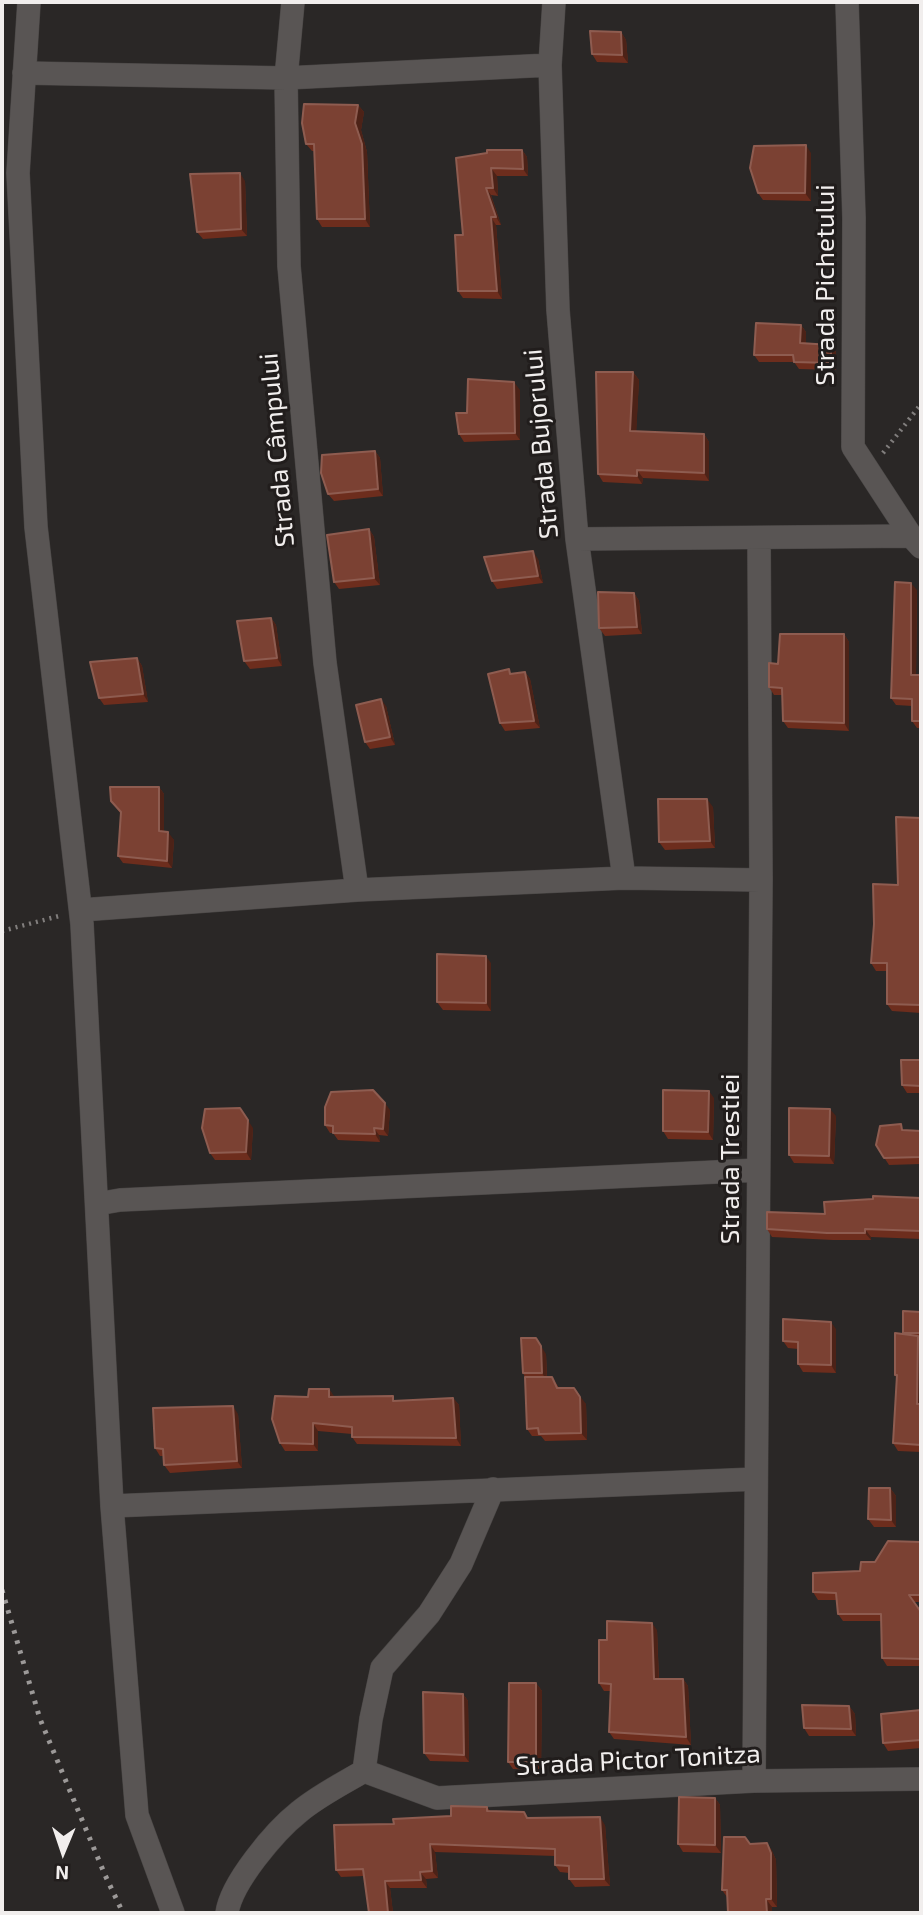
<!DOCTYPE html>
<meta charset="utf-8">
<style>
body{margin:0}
#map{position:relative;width:923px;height:1915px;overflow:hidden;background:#2a2726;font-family:"Exo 2",sans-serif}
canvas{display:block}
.frame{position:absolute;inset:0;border:4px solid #f1eeed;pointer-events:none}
.north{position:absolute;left:28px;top:1817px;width:70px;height:70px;-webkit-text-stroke:5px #211d1c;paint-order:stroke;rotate:182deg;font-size:19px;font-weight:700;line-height:28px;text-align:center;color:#f1eeed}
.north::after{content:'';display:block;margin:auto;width:24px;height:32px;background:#f1eeed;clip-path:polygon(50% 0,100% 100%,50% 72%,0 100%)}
</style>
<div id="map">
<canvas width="923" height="1915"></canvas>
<div class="frame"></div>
<div class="north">N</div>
</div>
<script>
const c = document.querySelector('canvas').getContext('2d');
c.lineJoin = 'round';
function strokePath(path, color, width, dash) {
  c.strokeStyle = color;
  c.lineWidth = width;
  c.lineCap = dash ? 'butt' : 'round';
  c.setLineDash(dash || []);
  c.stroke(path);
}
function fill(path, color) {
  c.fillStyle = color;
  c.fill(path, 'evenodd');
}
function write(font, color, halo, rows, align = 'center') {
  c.font = font + ' "Exo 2",sans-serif';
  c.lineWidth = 6;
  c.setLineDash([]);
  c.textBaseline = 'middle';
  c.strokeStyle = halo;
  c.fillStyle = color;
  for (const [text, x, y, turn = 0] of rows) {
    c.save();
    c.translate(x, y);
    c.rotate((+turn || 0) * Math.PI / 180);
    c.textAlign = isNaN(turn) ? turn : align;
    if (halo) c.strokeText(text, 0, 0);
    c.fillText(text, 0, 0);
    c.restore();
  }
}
const street = new Path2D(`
 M29,2L18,173L36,527L82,924L112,1506L137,1815L173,1913
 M293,2L286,78L289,266L325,663L357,890
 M554,2L550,65L558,310L577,539L624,878
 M847,2L854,218L853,447L911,536L921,547
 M24,73L286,78L550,65
 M577,539L911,536
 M81,910L357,890L624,878L761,880
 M97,1204L120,1200L758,1170
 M112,1506L756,1479
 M364,1771L437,1798L754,1781L921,1779
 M754,1781L761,880L759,538
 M227,1913C231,1883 275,1831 299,1812C318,1796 342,1784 364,1771L371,1719L382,1668L429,1614L461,1564L493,1489`);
strokePath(street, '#484544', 24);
strokePath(new Path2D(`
 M883,453L921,404
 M2,931L59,916`), '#817e7d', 4.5, [2, 5]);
strokePath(street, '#595554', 23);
strokePath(new Path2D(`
 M2,1590L40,1719L105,1875L123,1913`), '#9c9998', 5, [3.5, 7]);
fill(new Path2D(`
 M621,32L626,40L628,63L597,62L592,54Z
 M358,105L364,112L361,130L367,152L370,227H322L317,219L315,151H312L306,144Z
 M522,150L527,157L528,176H497L498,196L491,195L501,225H496L502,299L463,298L458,291L463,235L456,158Z
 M811,153V201L763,200L758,193Z
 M245,181L247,236L203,239L197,232Z
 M801,325L806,332V344L831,345L836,352V370L799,369L794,362H759L754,355Z
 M633,372L639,380L636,431L704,434L709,442V481L643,478L642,484L603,482L598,474Z
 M520,390V440L464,442L459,434L467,413Z
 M375,451L380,458L383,496L334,501L328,494Z
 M369,529L374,537L380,585L339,589L334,582Z
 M538,559L543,583L497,589L492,581Z
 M917,590L916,675H921V728H917L912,721V706L896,705L891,698Z
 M634,593L639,601L642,634L605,636L599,628Z
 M271,618L276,625L282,666L250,669L244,661Z
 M844,634L849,642V731L788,728L783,721L782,695H774L769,687L778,664Z
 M137,658L142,666L148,702L104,705L99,698Z
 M525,672L530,679L540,728L505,731L500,723L512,674Z
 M386,706L395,745L370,749L365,742Z
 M159,787L164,794V832L174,840L172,868L123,863L118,856L121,814L111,801Z
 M713,807L715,848L665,850L659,842Z
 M921,818V1013L892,1011L887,1004V971H876L871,963Z
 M491,963V1011L443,1010L437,1002Z
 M921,1060V1093H907L902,1085Z
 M714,1098L713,1140L668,1139L663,1131Z
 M390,1110L388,1136L379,1135L380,1142L338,1140L333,1133H330L325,1125Z
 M836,1116L834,1164L794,1163L789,1155Z
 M253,1128L251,1160H215L210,1153Z
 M905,1131H921V1164L889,1165L876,1145Z
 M921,1198V1239L871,1237V1240H833L772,1237L767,1229L825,1214Z
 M921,1312V1452L898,1451L893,1443L897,1379L895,1375L904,1334L903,1333Z
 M836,1329V1373L803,1372L798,1364V1349L788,1348L783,1341Z
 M546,1354L547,1377H552L559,1388L586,1404L587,1440L545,1441L541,1436H532L527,1429L525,1377L523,1373Z
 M329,1389L334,1397L396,1401L453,1398L459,1405L461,1446L357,1444L352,1437V1434L318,1431V1451H285L280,1443L308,1397Z
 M238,1414L242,1468L170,1473L164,1465L163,1456H160L155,1448Z
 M890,1488L896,1496V1527H874L868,1519Z
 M921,1542V1602H914L921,1612V1666H887L882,1658L881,1621H843L838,1614L837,1600H818L813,1592L860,1571L875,1562Z
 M657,1630L659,1679H683L688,1686L691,1745L614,1739L609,1732L610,1691H604L599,1683L607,1640Z
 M536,1683L542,1691L541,1770L513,1769L508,1762Z
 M463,1694L468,1701L469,1762L430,1761L424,1753Z
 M849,1706L855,1714L856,1736H809L804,1728Z
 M921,1710V1748L888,1751L883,1743Z
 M715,1798L720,1805L721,1853L683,1852L678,1844Z
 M487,1807L490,1811L528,1818L605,1825L610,1886L575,1887L569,1879V1873L560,1872L555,1865V1856L435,1852L438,1878L426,1879L427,1888H390L393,1913H369L364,1876L341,1877L336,1870L394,1824L451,1816Z
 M767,1843L772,1851L776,1860L777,1907H772L727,1897L722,1890L750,1844Z`), '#6d2d1d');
fill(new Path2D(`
 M621,32L626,40L628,63L622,55Z
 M358,105L364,112L361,130L367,152L370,227L365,219L355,123Z
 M806,145L811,153V201L805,193Z
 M522,150L527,157L528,176L523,169Z
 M491,168L497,176L498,196L493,188Z
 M240,173L245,181L247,236L241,229Z
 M486,188L491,195L501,225L496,217Z
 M491,217L496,225L502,299L497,291Z
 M801,325L806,332V351L800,343Z
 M831,345L836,352V370L831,363Z
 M633,372L639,380L636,438L630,431Z
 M514,382L520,390V440L515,433Z
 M704,434L709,442V481L704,473Z
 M375,451L380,458L383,496L378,489Z
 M637,470L643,478L642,484L637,476Z
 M369,529L374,537L380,585L374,578Z
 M533,551L538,559L543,583L538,576Z
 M911,583L917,590L916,682L911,675Z
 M634,593L639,601L642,634L637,627Z
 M271,618L276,625L282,666L277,658Z
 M844,634L849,642V731L844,723Z
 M137,658L142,666L148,702L143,694Z
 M525,672L530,679L540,728L534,721Z
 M381,699L386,706L395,745L390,737Z
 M159,787L164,794V839L159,831Z
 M707,799L713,807L715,848L710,841Z
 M168,832L174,840L172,868L167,861Z
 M486,956L491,963V1011L486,1003Z
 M709,1091L714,1098L713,1140L708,1132Z
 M385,1103L390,1110L388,1136L383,1129Z
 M240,1108L253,1128L251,1160L246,1152Z
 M830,1109L836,1116L834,1164L829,1156Z
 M374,1128L379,1135L380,1142L375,1134Z
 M865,1229L871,1237V1240L865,1233Z
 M831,1322L836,1329V1373L831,1365Z
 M918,1336L921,1341V1409L917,1404Z
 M536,1338L546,1354L547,1381L542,1373Z
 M574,1388L586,1404L587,1440L581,1433Z
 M329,1389L334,1396V1405L329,1397Z
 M453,1398L459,1405L461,1446L456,1438Z
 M233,1406L238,1414L242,1468L237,1461Z
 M313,1423L318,1431V1451L313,1444Z
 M890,1488L896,1496V1527L891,1520Z
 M652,1623L657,1630L659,1687L654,1679Z
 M683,1679L688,1686L691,1745L686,1737Z
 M536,1683L542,1691L541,1770L536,1762Z
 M463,1694L468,1701L469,1762L464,1755Z
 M849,1706L855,1714L856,1736L851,1729Z
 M715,1798L720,1805L721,1853L715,1845Z
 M600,1817L605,1825L610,1886L604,1879Z
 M767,1843L772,1851L776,1860L777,1907L771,1899Z
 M430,1844L435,1852L438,1878L432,1871Z
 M420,1872L426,1879L427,1888L421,1880Z
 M385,1881L390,1888L393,1913H388Z
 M766,1899L772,1907V1913H767Z`), '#4c2217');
const building = new Path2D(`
 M590,31L621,32L622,55L592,54Z
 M304,104L358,105L355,123L362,144L365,219H317L314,144H306L302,123Z
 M806,145L805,193H758L750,168L754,146Z
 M487,150H522L523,169L491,168L493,188H486L496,217H491L497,291H458L455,235H463L456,158L487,153Z
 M240,173L241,229L197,232L190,174Z
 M756,323L801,325L800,343L831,345V363L794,362L793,355H754Z
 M596,372H633L630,431L704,434V473L637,470V476L598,474Z
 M468,379L514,382L515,433L459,434L456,413H467Z
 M375,451L378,489L328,494L321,473L322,455Z
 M369,529L374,578L334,582L327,535Z
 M533,551L538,576L492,581L484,557Z
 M895,582L911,583V675H921V721H912V699L891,698Z
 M598,592L634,593L637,627L599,628Z
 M271,618L277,658L244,661L237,621Z
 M780,634H844V723L783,721L782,688L769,687V663L778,664Z
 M137,658L143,694L99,698L90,662Z
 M509,669L510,674L525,672L534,721L500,723L488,674Z
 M381,699L390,737L365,742L356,705Z
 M110,787H159V831L168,832L167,861L118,856L121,812L111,801Z
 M658,799H707L710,841L659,842Z
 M896,817L921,818V1005L887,1004V963H871L874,924L873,884L898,885Z
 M437,954L486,956V1003L437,1002Z
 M901,1060H921V1086L902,1085Z
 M373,1090L385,1103L383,1129L374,1128L375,1134L333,1133V1126L325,1125V1107L331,1092Z
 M663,1090L709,1091L708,1132L663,1131Z
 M240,1108L248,1120L246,1152L210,1153L202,1128L205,1109Z
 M789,1108L830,1109L829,1156L789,1155Z
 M901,1124L902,1130L921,1131V1157L884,1158L876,1145L880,1126Z
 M873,1196L921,1198V1231L865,1229V1233H827L767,1229V1212L825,1214L824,1202L873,1199Z
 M903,1311L921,1312V1333H903Z
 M783,1319L831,1322V1365L798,1364V1342L783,1341Z
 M895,1333L918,1336L917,1404H921V1445L893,1443L897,1375H895Z
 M521,1338H536L541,1346L542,1373H523Z
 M525,1377H552L557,1388H574L580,1397L581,1433L539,1434L538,1428L527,1429Z
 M309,1389H329V1397L393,1396V1401L453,1398L456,1438L352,1437V1427L313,1423V1444L280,1443L272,1419L275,1396L308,1397Z
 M233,1406L237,1461L164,1465L163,1449L155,1448L153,1408Z
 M869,1488H890L891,1520L868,1519Z
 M888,1541L921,1542V1595H909L921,1612V1659L882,1658L881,1614H838L836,1593L813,1592V1573L860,1571L861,1562H875Z
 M607,1621L652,1623L654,1679H683L686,1737L609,1732L611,1684L599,1683V1640H607Z
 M509,1683H536V1762H508Z
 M423,1692L463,1694L464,1755L424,1753Z
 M802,1705L849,1706L851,1729L804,1728Z
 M921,1710V1740L883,1743L881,1714Z
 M679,1797L715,1798V1845L678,1844Z
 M451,1806L487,1807V1811L524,1812L527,1818L600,1817L604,1879H569V1866L555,1865V1849L430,1844L432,1871L420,1872L421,1880L385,1881L388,1913H369L363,1869L336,1870L334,1825L394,1824L393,1819L451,1816Z
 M724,1837H745L750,1844L767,1843L771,1853V1899H766L767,1913H728L727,1890H722Z`);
fill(building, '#7b4133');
strokePath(building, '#8e5c50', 2);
write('26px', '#f1eeed', '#211d1c', [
 ["Strada Pichetului",825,285,-90],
 ["Strada Bujorului",541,444,-95],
 ["Strada Câmpului",277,450,-95],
 ["Strada Trestiei",730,1159,-90],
 ["Strada Pictor Tonitza",638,1760,-3]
]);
</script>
